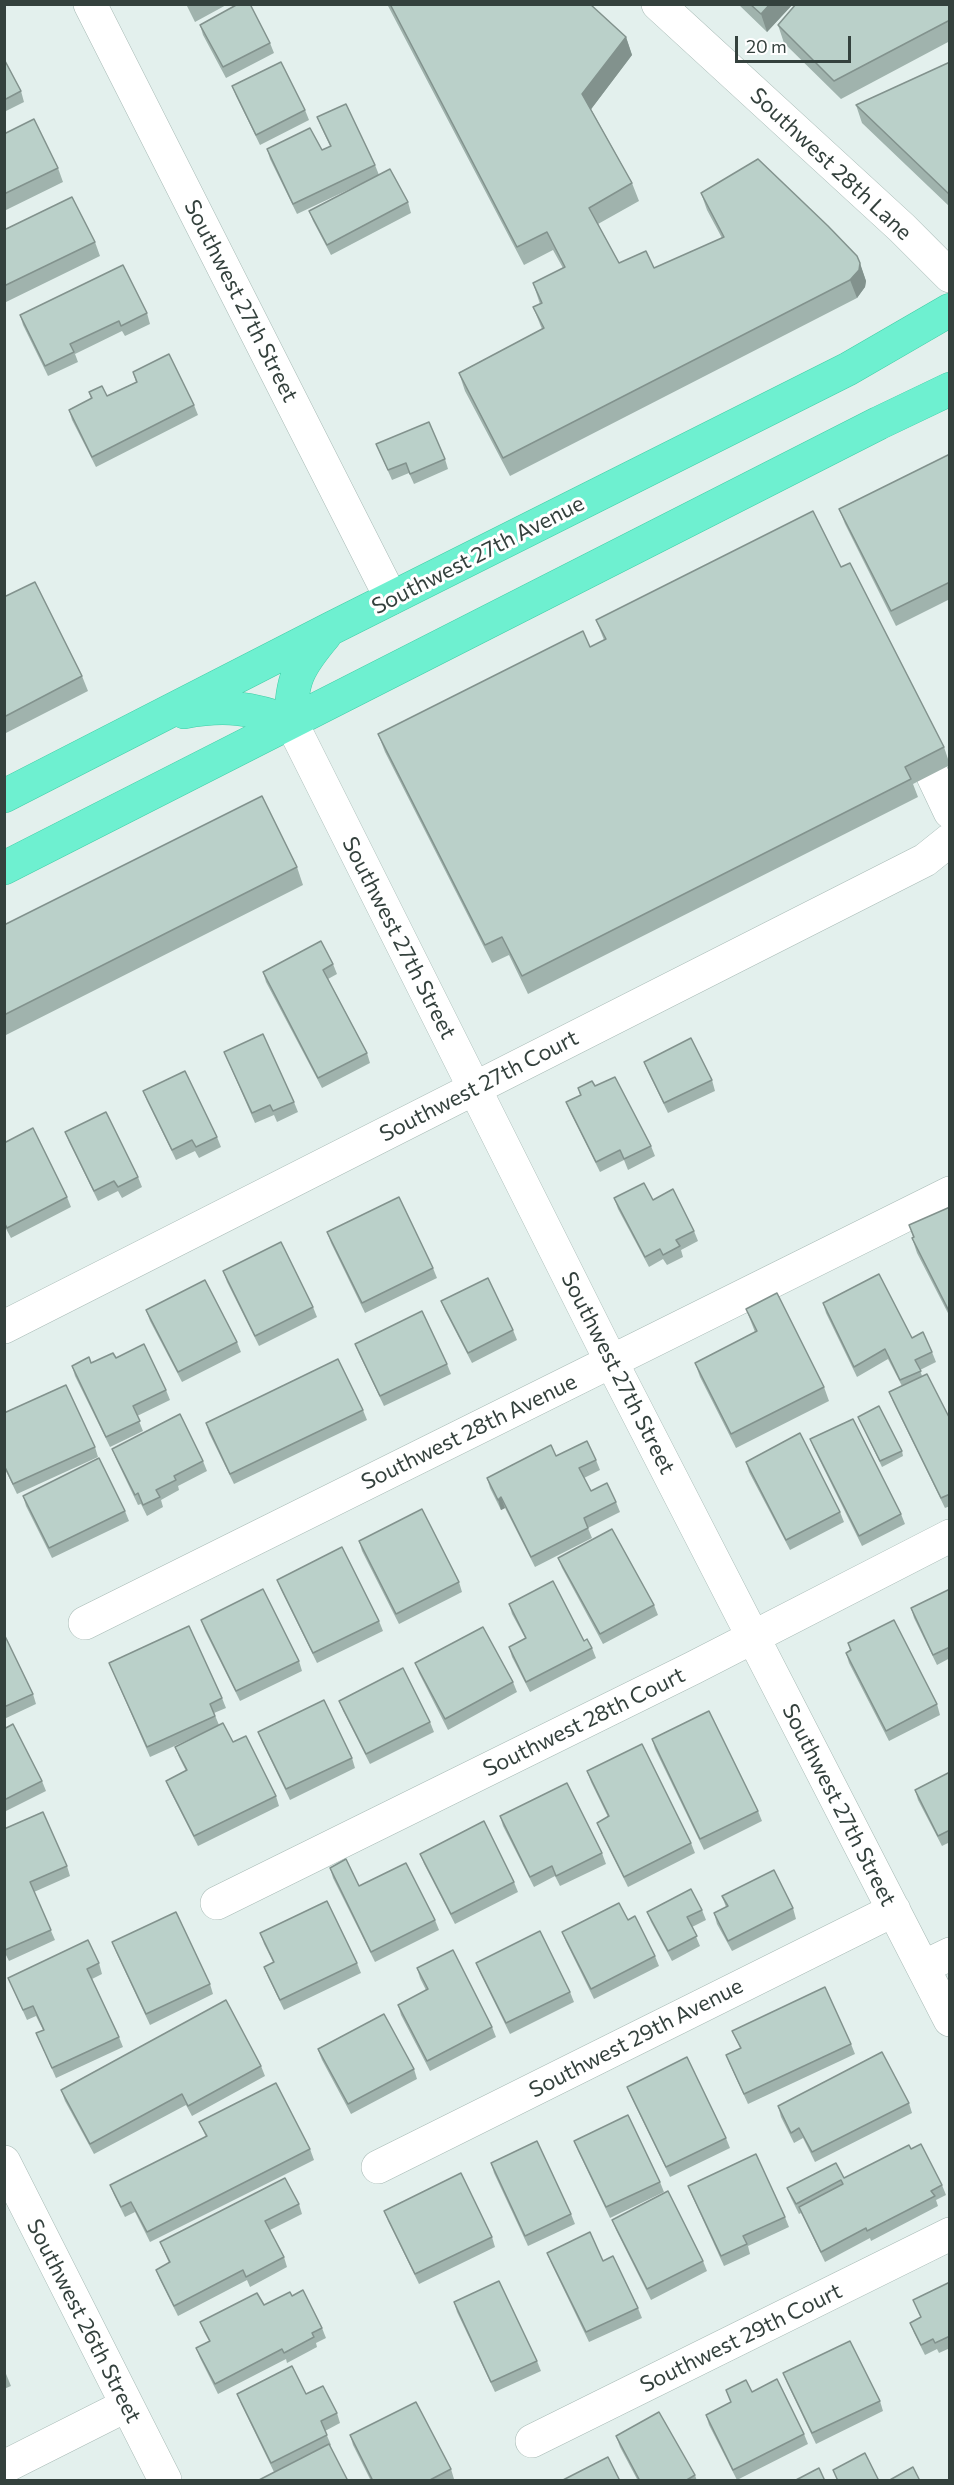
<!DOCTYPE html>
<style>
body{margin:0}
#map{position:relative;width:954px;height:2485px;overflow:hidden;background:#e3f0ed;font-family:Commissioner,sans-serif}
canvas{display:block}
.frame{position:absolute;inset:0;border:6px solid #34413d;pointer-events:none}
.scale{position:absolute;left:735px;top:36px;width:116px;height:27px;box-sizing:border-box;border:3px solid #34413d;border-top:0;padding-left:8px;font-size:18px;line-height:21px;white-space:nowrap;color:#34413d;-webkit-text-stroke:4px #fff;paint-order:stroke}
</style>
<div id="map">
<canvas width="954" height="2485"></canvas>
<div class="frame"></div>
<div class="scale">20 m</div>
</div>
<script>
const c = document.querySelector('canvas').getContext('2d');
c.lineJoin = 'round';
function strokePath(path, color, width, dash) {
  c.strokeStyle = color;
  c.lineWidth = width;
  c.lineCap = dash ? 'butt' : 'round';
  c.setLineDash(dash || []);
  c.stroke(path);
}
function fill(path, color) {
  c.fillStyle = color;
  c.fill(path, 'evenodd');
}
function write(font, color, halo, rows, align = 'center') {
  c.font = font + ' Commissioner,sans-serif';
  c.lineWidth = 6;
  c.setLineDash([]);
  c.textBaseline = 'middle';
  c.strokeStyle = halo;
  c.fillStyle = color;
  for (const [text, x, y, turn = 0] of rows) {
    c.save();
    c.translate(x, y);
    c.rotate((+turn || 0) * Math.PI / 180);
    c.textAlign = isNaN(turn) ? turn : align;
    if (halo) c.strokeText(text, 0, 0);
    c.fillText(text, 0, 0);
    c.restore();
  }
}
const minor = new Path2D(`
 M90,4L391,598
 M658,4L902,228L950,276
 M291,722L611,1361L950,2020
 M932,774L950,812
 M4,1327L925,860L950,840
 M85,1623L950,1193
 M217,1903L693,1668L950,1536
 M923,1967L950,1954
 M4,2162L165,2480
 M378,2167L894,1910
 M532,2441L950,2234
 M4,2467L127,2405`);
const highway = new Path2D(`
 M184,712C225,704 251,708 291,722
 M291,722C291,680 298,667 325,635
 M4,796L332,628L848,369L950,310
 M4,868L879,423L950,389`);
strokePath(minor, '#a7bab5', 34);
strokePath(highway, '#40cda6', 34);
strokePath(minor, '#fff', 33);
strokePath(highway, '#6ef0d0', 33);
fill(new Path2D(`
 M186,4H228L195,22Z
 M387,4H590L626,37L632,55L591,109L632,183L639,201L598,224L619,263L654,268L722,238L707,210L701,193L857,256L866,281L865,287L857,298L510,476L465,391L459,373L542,329L533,307L540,304L533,283L563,268L553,250L524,265Z
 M738,4H793L767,32Z
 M950,4V41L841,99L784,43L778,25Z
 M200,25L270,43L274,53L226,78L203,35Z
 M4,59L21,91L24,102L4,112Z
 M950,62V207L862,123L856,105Z
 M232,86L305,110L309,120L260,145L236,96Z
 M317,117L375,165L379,175L408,202L411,213L331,255L313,221L309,211L369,180L297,214L270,159L267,149L322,150L330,146L321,127Z
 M4,134L58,168L63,182L4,211Z
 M4,230L95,242L100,256L4,303Z
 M147,313L150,324L125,336L122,331L75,354L78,362L48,376L23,325L20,315Z
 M133,372L194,405L198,415L96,467L72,420L69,410L91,399L89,392L107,396L136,382Z
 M376,444L445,459L448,469L414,484L409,473L392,480Z
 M950,454V599L896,626L845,524L839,509Z
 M841,567L944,747L950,765L913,784L918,797L528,994L509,955L492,963L385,752L378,734L590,647L604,640L596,620Z
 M4,597L82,676L88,691L4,734Z
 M297,867L303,885L4,1036V925Z
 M333,964L337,974L328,979L367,1053L370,1063L322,1088L266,982L263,972Z
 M224,1052L294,1102L298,1112L277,1122L274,1115L255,1123Z
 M644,1062L712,1080L715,1091L668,1113L648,1072Z
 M578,1088L651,1146L655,1156L628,1170L624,1160L600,1172L570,1112L566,1102L580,1095Z
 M143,1091L217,1137L221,1147L199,1158L195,1151L176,1160L147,1101Z
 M65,1132L138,1177L142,1187L122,1198L118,1191L98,1201L69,1142Z
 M4,1143L67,1197L71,1207L11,1238L4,1225Z
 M614,1198L653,1200L694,1231L698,1241L681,1250L683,1257L667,1265L663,1259L649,1267L618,1209Z
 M950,1207V1317L917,1253L912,1238L913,1237L909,1225Z
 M327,1232L433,1268L437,1278L365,1313L331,1243Z
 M223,1271L313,1307L317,1317L259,1346L227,1282Z
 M441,1301L513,1330L517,1340L472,1363L445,1311Z
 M823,1303L912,1338L932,1352L936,1362L920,1370L922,1376L950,1419V1506L945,1508L893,1402L889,1392L902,1386L888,1359L857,1377L826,1313Z
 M746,1309L824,1387L829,1401L736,1448L700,1377L695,1363L755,1332Z
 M146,1310L237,1342L241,1352L182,1382L150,1321Z
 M355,1344L447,1364L451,1374L384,1406L359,1354Z
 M91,1363L166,1390L170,1400L137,1416L143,1431L110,1447L75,1376L72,1366Z
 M363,1410L367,1420L234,1484L209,1433L206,1423Z
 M4,1413L95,1447L98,1457L17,1494L4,1467Z
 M858,1417L902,1451L903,1456L882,1467Z
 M810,1439L901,1514L905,1524L862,1546L814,1449Z
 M112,1449L203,1461L207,1471L178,1486L179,1490L161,1500L163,1507L147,1516L141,1504L138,1505L116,1459Z
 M556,1456L596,1460L600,1470L584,1478L591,1491L616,1502L620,1512L588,1528L592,1538L535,1567L505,1508L501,1510L490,1488L487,1478Z
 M746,1462L840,1512L844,1522L790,1550L749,1472Z
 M23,1496L125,1511L129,1521L52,1558L26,1506Z
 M359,1541L459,1582L462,1592L399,1624L362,1551Z
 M558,1558L654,1605L658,1615L603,1644L562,1568Z
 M277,1580L379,1621L383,1631L317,1663L281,1590Z
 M950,1589V1658L937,1665L914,1618L911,1608Z
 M509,1604L584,1641L592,1648L596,1658L530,1692L512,1657L509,1647L525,1638L512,1614Z
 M201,1620L299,1661L302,1671L240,1701L205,1631Z
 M4,1634L33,1694L36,1704L4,1719Z
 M848,1643L937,1704L940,1715L889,1741L849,1663L846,1653L850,1650Z
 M109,1663L222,1698L226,1708L214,1713L219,1725L276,1796L279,1806L198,1846L170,1791L166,1781L186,1771L179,1757L175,1747L210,1730L150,1757Z
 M415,1663L513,1682L517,1692L448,1730L419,1673Z
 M339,1701L430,1722L434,1732L370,1764L343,1711Z
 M4,1729L42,1781L46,1791L4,1812Z
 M258,1732L352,1758L355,1768L290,1800L262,1742Z
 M652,1739L758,1811L762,1821L704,1850L655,1749Z
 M587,1771L691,1843L695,1853L628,1887L601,1833L597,1823L608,1817L591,1782Z
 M950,1772V1842L942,1846L918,1800L915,1790Z
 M500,1816L602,1853L606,1864L560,1886L555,1876L534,1887L503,1826Z
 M4,1829L67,1866L70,1876L34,1892L55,1940L9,1961L4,1951Z
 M420,1854L514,1882L518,1892L455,1924L424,1864Z
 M330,1868L359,1886L435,1920L439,1930L375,1962L333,1878Z
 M722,1896L793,1908L796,1919L732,1951L717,1924L714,1913L726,1907Z
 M702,1910L706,1920L692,1927L700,1946L672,1961L651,1922L647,1912Z
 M628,1920L655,1956L659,1966L594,1999L566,1942L562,1932Z
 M260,1933L357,1963L361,1973L284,2010L268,1977L264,1967L273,1962L264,1944Z
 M112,1942L210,1984L213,1994L150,2025L116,1952Z
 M99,1963L102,1974L92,1979L119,2037L123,2047L56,2078L36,2033L43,2030L36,2016L27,2020L8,1978Z
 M476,1963L570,1992L574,2002L510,2034L480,1973Z
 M417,1968L492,2027L496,2037L430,2071L401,2015L398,2005L426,1990L420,1978Z
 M732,2031L851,2044L855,2054L748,2104L730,2065L726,2055L740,2048Z
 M318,2050L414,2069L417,2079L351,2114L322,2060Z
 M261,2066L265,2076L192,2116L186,2105L94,2154L65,2101L61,2090Z
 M627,2087L726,2138L730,2148L670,2177L631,2097Z
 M909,2103L912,2113L815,2162L803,2138L794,2143L781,2117L778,2106Z
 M199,2122L310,2149L314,2160L150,2242L135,2212L125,2217L114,2195L110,2185L206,2137Z
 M574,2141L660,2182L664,2192L610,2218L578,2151Z
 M911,2149L942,2185L946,2195L936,2200L938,2206L871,2241L870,2238L825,2262L801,2213L799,2214L791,2198L787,2188L844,2178Z
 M491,2163L571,2214L575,2224L528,2246L494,2173Z
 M688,2186L785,2217L789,2227L748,2246L750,2254L724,2266L692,2196Z
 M299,2204L302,2214L270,2230L284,2257L287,2267L250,2287L247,2280L178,2316L160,2280L156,2270L169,2263L160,2242Z
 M384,2211L492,2237L495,2247L419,2284L388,2221Z
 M612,2220L703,2261L707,2271L651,2300L616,2230Z
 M547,2253L603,2261L638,2308L642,2318L589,2342L551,2263Z
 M950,2282V2348L939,2353L937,2349L925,2355L914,2333L910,2323L921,2317L913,2300Z
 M292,2296L322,2328L326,2338L316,2343L317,2347L287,2363L286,2359L218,2394L200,2358L196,2348L209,2341L204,2332L200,2322L264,2305Z
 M454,2302L537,2361L541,2371L495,2392L457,2312Z
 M4,2369L11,2386L4,2389Z
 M783,2373L880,2401L883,2411L816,2444L787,2383Z
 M726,2390L752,2392L804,2434L808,2444L737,2480L709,2425L706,2415L731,2403Z
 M237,2394H306L337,2413L340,2423L325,2431L331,2445L274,2472L241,2404Z
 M350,2435L451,2469L454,2479L452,2481H371L353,2445Z
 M616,2436L695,2475L697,2481H638L620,2447Z`), '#a0b3ad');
fill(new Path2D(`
 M770,4H793L767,32L761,14Z
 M626,37L632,55L589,112L582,94Z
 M860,263L866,281L865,287L857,298L850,280Z
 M501,1497L505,1508L501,1510L498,1500Z`), '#82928d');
const building = new Path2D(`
 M238,4H250L270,43L223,67L200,25Z
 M390,4H590L626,37L582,94L632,183L589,208L619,263L646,251L654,268L724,237L701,193L758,159L828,226L857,256L860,263L859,270L850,280L503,458L459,373L544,328L533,307L542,303L533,283L565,267L547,232L517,247Z
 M750,4H770L761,14Z
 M796,4H950V20L834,81L778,25Z
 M4,59L21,91L4,100Z
 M281,62L305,110L256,135L232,86Z
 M950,62V195L856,105Z
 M346,104L375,165L293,204L267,149L310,128L322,150L331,146L317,117Z
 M34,119L58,168L4,194V134Z
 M390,169L408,202L327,245L309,211Z
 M72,197L95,242L4,286V230Z
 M123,265L147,313L121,326L119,321L70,344L74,352L45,366L20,315Z
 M169,354L194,405L92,457L69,410L92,398L89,392L102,386L107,396L137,382L133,372Z
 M429,422L445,459L410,474L406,463L388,470L376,444Z
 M950,454V582L891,611L839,509Z
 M813,511L841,567L850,563L944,747L905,767L911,779L522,976L502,937L485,945L378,734L583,631L590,647L606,639L596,620Z
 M35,582L82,676L4,717V597Z
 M262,796L297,867L4,1015V925Z
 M321,941L333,964L323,970L367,1053L318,1078L263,972Z
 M263,1034L294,1102L273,1111L270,1105L252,1113L224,1052Z
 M691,1038L712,1080L664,1103L644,1062Z
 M185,1071L217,1137L196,1147L192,1140L172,1150L143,1091Z
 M615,1077L651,1146L624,1159L620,1150L596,1162L566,1102L581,1095L578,1088L592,1081L595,1086Z
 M106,1112L138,1177L118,1187L114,1181L94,1191L65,1132Z
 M33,1128L67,1197L7,1228L4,1222V1143Z
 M644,1183L653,1200L673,1189L694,1231L676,1240L680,1246L663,1255L660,1249L645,1257L614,1198Z
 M399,1197L433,1268L362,1303L327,1232Z
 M950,1207V1313L912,1238L914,1237L909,1225Z
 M281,1242L313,1307L255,1336L223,1271Z
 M879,1274L912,1338L923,1332L932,1352L915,1360L921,1371L900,1380L885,1349L854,1367L823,1303Z
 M488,1278L513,1330L468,1353L441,1301Z
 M205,1280L237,1342L178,1372L146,1310Z
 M777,1293L824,1387L731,1434L695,1363L757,1331L746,1309Z
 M422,1311L447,1364L380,1396L355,1344Z
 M144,1344L166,1390L133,1406L140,1421L106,1437L72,1366L89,1357L91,1363L113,1353L116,1358Z
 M338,1359L363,1410L230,1474L206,1423Z
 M927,1374L950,1419V1494L941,1498L889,1392Z
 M66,1385L95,1447L13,1484L4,1465V1413Z
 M879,1406L902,1451L880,1461L858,1417Z
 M180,1414L203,1461L174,1476L176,1480L156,1490L160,1497L143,1505L138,1493L135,1495L112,1449Z
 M853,1419L901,1514L859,1536L810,1439Z
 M800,1433L840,1512L786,1540L746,1462Z
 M587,1441L596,1460L579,1468L591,1491L607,1483L616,1502L584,1518L588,1528L531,1557L501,1497L498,1500L487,1478L551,1445L556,1456Z
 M99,1458L125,1511L49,1548L23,1496Z
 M422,1509L459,1582L396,1614L359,1541Z
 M612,1529L654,1605L600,1634L558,1558Z
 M342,1547L379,1621L313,1653L277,1580Z
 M553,1581L584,1641L587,1639L592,1648L526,1682L509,1647L526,1638L509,1604Z
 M263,1589L299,1661L236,1691L201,1620Z
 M950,1589V1647L933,1655L911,1608Z
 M894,1620L937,1704L886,1731L846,1653L851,1650L848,1643Z
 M189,1626L222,1698L210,1704L215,1716L147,1747L109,1663Z
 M483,1627L513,1682L445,1719L415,1663Z
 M4,1634L33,1694L4,1707Z
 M403,1668L430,1722L366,1754L339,1701Z
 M324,1700L352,1758L286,1789L258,1732Z
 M709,1711L758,1811L700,1839L652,1739Z
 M223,1723L233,1742L246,1736L276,1796L194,1836L166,1781L187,1770L175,1747Z
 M13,1724L42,1781L4,1800V1729Z
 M642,1744L691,1843L624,1877L597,1823L609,1816L587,1771Z
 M950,1772V1830L938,1836L915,1790Z
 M567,1783L602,1853L556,1876L552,1866L530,1877L500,1816Z
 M43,1812L67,1866L30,1882L51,1930L5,1950L4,1829Z
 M484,1821L514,1882L451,1914L420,1854Z
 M346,1859L359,1886L406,1863L435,1920L371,1952L330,1868Z
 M774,1870L793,1908L728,1941L714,1913L728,1906L722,1896Z
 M691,1889L702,1910L687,1917L697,1936L668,1951L647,1912Z
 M327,1901L357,1963L280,2000L264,1967L274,1962L260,1933Z
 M619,1903L628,1920L635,1916L655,1956L591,1989L562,1932Z
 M176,1912L210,1984L146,2014L112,1942Z
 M540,1931L570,1992L506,2023L476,1963Z
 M88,1940L99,1963L87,1969L119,2037L52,2068L36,2033L44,2030L33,2006L23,2010L8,1978Z
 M453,1950L492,2027L427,2061L398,2005L428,1989L417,1968Z
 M825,1987L851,2044L744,2094L726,2055L741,2048L732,2031Z
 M226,2000L261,2066L188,2106L182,2094L90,2144L61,2090Z
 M384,2014L414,2069L348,2104L318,2049Z
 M882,2052L909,2103L812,2152L799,2128L791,2133L778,2106Z
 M687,2057L726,2138L666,2167L627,2087Z
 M276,2083L310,2149L147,2232L131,2202L121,2207L110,2185L207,2136L199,2122Z
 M628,2115L660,2182L606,2207L574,2141Z
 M537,2141L571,2214L525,2236L491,2163Z
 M921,2144L942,2185L931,2191L935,2196L867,2231L866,2228L821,2252L799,2207L843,2184L841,2180L796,2204L787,2188L836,2163L844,2178L909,2145L911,2149Z
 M756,2154L785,2217L743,2236L747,2244L721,2256L688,2186Z
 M461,2173L492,2237L415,2274L384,2211Z
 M285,2178L299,2204L265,2221L284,2257L246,2277L243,2270L174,2306L156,2270L170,2262L160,2242Z
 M668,2191L703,2261L647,2289L612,2220Z
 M590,2232L603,2261L613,2256L638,2308L586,2332L547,2253Z
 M499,2281L537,2361L491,2382L454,2302Z
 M950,2282V2336L935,2343L933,2339L921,2345L910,2323L921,2317L913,2300Z
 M303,2290L322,2328L312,2333L314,2337L284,2353L282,2349L215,2384L196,2348L210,2341L200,2322L257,2293L264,2305L290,2292L292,2296Z
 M850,2341L880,2401L812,2433L783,2373Z
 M292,2366L306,2394L323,2386L337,2413L321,2421L327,2435L271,2463L237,2394Z
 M777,2379L804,2434L733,2470L706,2415L731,2402L726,2390L746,2380L752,2392Z
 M416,2402L451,2469L428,2481H373L350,2435Z
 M659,2412L695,2475L685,2481H640L616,2436Z
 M329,2444L348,2481L259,2480Z
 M865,2453L879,2481H838L833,2470Z
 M608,2457L620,2481H561Z
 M913,2467L920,2481H888Z
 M819,2468L825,2481H794Z`);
fill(building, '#bad0c9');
strokePath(building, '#82928d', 1.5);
write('22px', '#34413d', '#fff', [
 ["Southwest 28th Lane",831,164,43],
 ["Southwest 27th Street",241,301,63],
 ["Southwest 27th Avenue",478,555,-27],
 ["Southwest 27th Street",399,938,63],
 ["Southwest 27th Court",479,1086,-27],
 ["Southwest 27th Street",618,1373,63],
 ["Southwest 28th Avenue",469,1432,-26],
 ["Southwest 28th Court",584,1722,-26],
 ["Southwest 27th Street",839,1805,63],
 ["Southwest 29th Avenue",636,2038,-27],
 ["Southwest 26th Street",84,2321,63],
 ["Southwest 29th Court",741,2338,-26]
]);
</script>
